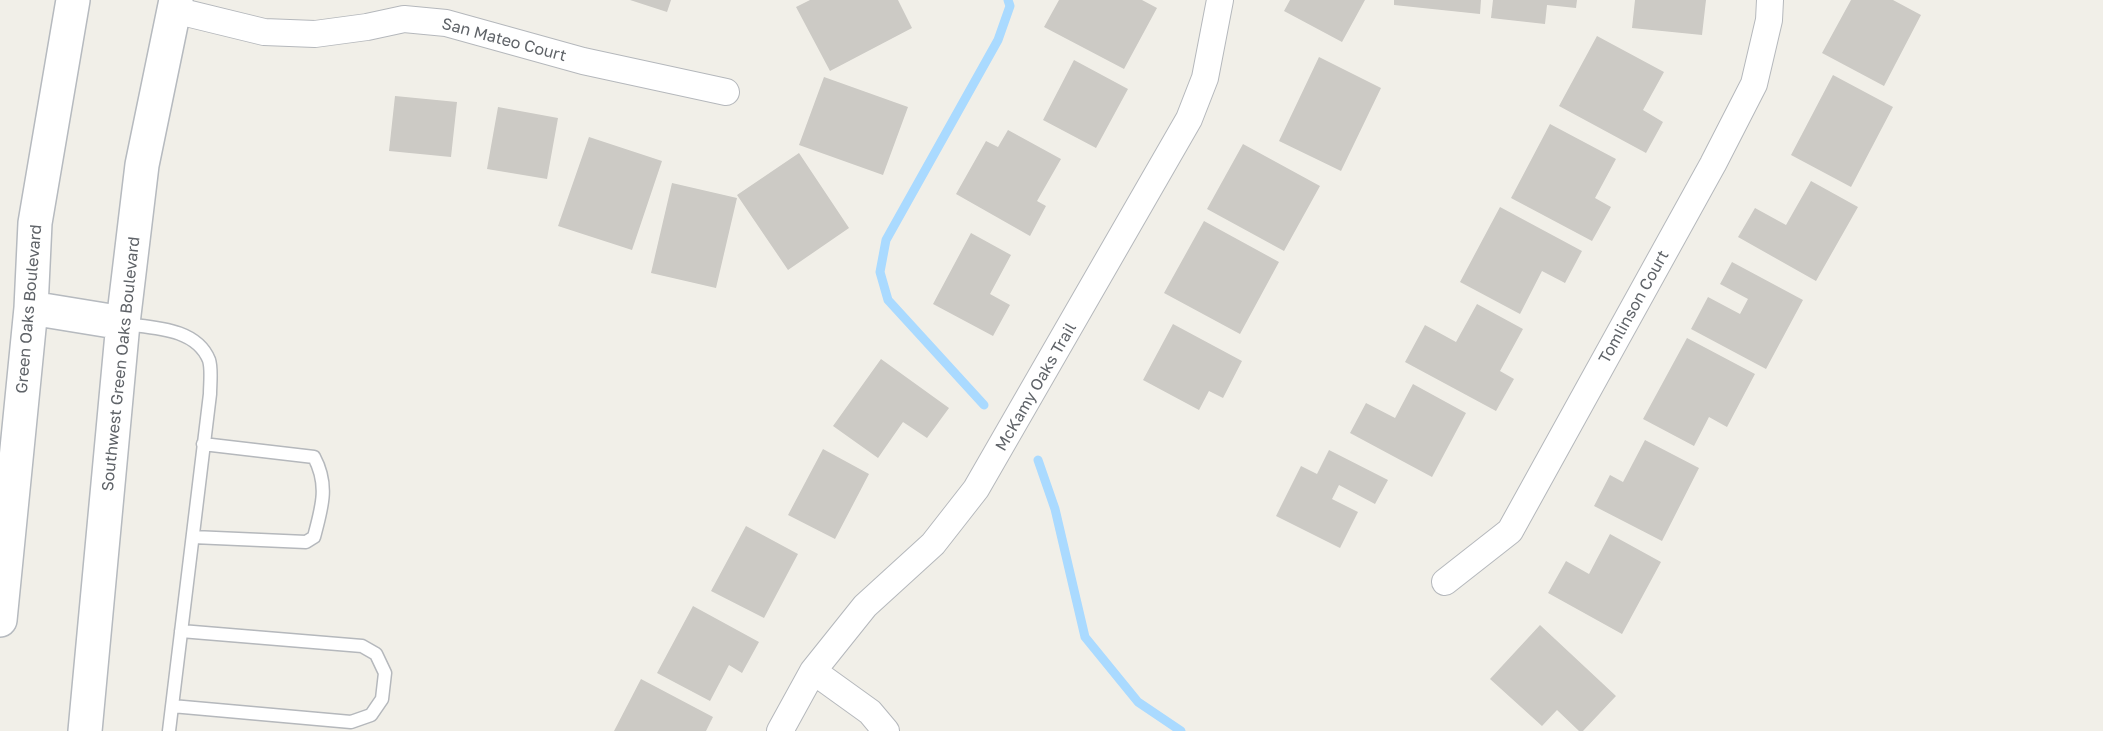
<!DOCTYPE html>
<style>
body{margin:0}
canvas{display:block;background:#f1efe8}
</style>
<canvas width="2103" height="731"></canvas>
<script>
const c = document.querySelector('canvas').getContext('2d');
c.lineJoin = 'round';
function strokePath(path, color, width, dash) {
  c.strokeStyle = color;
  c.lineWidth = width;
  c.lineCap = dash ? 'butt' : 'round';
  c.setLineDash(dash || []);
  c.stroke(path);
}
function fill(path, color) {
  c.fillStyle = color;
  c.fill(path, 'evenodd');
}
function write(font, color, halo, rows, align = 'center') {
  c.font = font + ' "Golos Text",sans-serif';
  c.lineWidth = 4.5;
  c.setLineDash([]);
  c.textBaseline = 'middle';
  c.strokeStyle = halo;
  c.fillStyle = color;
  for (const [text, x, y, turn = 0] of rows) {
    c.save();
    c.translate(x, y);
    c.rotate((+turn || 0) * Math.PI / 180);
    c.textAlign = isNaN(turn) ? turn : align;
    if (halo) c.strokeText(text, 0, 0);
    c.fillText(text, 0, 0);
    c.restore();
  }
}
strokePath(new Path2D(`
 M984,405L888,300L880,272L886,240L998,40L1010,6L1008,0
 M1038,460L1055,509L1085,637L1138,702L1181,731`), '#aadaff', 9);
fill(new Path2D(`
 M630,0H671L667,12Z
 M810,0H898L912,28L830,71L796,7Z
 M1059,0H1142L1157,8L1124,69L1044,27Z
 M1290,0H1365L1342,42L1284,11Z
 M1394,0H1481L1480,14L1394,5Z
 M1493,0H1577L1576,8L1547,5L1545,24L1491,18Z
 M1635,0H1706L1702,35L1632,28Z
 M1851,0H1893L1921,15L1884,86L1822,53Z
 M1597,36L1664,72L1643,110L1663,122L1646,153L1559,106Z
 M1319,57L1381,88L1341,171L1279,141Z
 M1074,60L1128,89L1096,148L1043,120Z
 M1833,75L1893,107L1851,187L1791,155Z
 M824,77L908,107L883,175L799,145Z
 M395,96L457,102L451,157L389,151Z
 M498,107L558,118L547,179L487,169Z
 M1550,124L1616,159L1595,198L1611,207L1592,241L1511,198Z
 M1008,130L1061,159L1037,201L1046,206L1030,236L956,194L986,141L998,147Z
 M589,137L662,161L632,250L558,226Z
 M1243,144L1320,186L1284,251L1207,209Z
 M799,153L849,228L788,270L737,195Z
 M1811,181L1858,207L1816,281L1738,237L1755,208L1786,225Z
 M672,183L737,198L716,288L651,273Z
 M1500,207L1582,251L1565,283L1542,271L1520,314L1460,282Z
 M1204,221L1279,262L1240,334L1164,293Z
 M971,233L1011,255L990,294L1010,305L993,336L933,304Z
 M1732,262L1803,300L1766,369L1691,329L1708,297L1740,314L1748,299L1720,284Z
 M1477,304L1523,329L1500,371L1514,379L1496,411L1405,362L1425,325L1456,342Z
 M1173,324L1242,361L1223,398L1209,391L1199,410L1143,380Z
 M1687,338L1755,374L1727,427L1709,417L1694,446L1643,419Z
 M881,359L949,408L927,438L903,422L878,458L833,426Z
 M1413,384L1466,413L1432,477L1350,433L1366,403L1395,418Z
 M1645,440L1699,468L1662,541L1594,506L1610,475L1623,482Z
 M823,449L869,474L835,539L788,515Z
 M1329,450L1388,480L1375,504L1339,485L1332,499L1358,512L1340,548L1276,516L1301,466L1317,474Z
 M746,526L798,554L764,618L711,591Z
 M1610,534L1661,562L1622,634L1548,593L1566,561L1589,574Z
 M693,606L759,642L742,673L729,665L710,701L657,673Z
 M1540,625L1616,696L1583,731H1579L1557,710L1542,726L1490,679Z
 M641,679L713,717L706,731H614Z`), '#cccac5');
const service = new Path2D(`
 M125,324C154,328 196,328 209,360C212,369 210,384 210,394L169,731
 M193,537L306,542L314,537C322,507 329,485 314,457L203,444
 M172,706L351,722L371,715L382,699L385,673L376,654L362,646L181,631`);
const minor = new Path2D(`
 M174,10L264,32L315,34L367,27L404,19L446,23L583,61L726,92
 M1445,582L1510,531L1713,164L1754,84L1769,20L1770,0
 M813,671L870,712L886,731
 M780,731L813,671L865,606L933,544L976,489L1189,119L1205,78L1220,0`);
const secondary = new Path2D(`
 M31,308L123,323
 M0,620L31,308L35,223L73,0
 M85,731L123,323L142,165L176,0`);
strokePath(service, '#b5b8bc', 15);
strokePath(minor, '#b5b8bc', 28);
strokePath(secondary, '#b6babf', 36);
strokePath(service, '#fff', 12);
strokePath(minor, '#fff', 26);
strokePath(secondary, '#fff', 33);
write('16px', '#5f6368', '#fff', [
 ["San Mateo Court",504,40,15],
 ["Tomlinson Court",1634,307,-61],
 ["Green Oaks Boulevard",29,309,-85],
 ["Southwest Green Oaks Boulevard",121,364,-84],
 ["McKamy Oaks Trail",1036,387,-60]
]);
</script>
